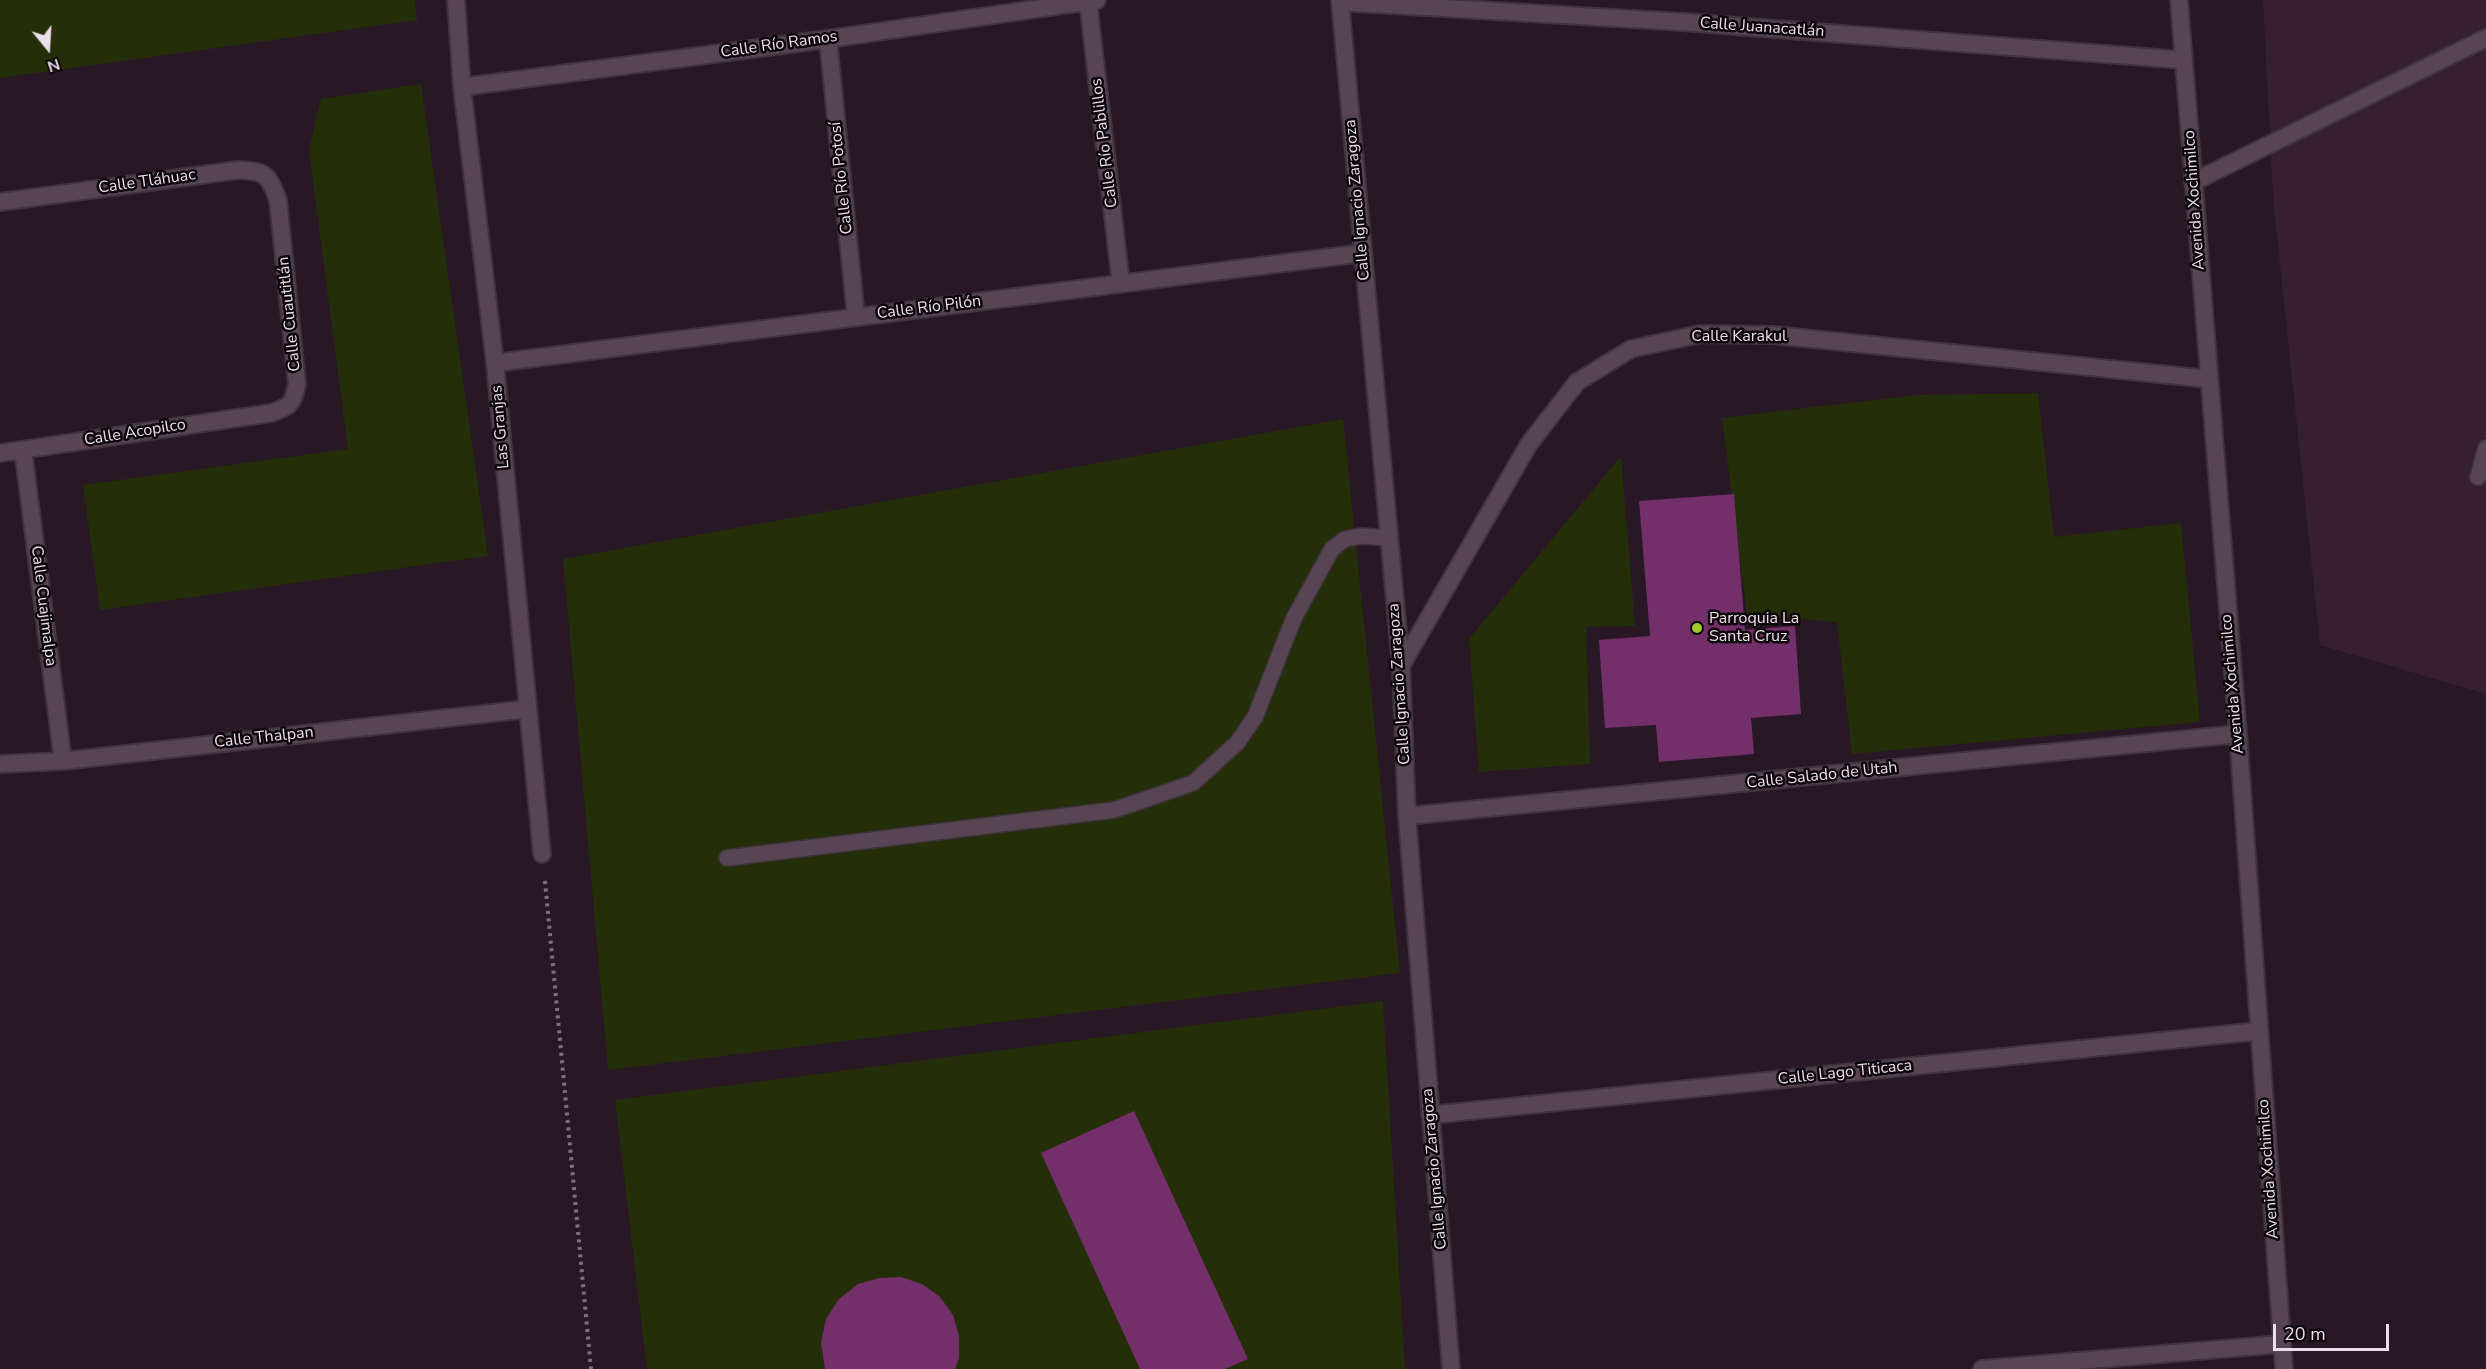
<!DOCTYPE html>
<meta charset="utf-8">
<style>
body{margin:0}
#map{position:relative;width:2486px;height:1369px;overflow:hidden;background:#281825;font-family:"Nunito Sans",sans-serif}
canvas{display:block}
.north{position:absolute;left:18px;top:18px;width:60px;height:60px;-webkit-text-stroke:4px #0c060b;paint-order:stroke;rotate:162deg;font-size:16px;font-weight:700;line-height:24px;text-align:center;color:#eadfe8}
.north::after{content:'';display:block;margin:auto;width:21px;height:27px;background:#eadfe8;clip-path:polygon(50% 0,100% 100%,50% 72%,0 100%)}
.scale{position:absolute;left:2273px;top:1324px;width:116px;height:27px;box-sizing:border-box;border:3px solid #eadfe8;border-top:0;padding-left:8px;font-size:18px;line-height:21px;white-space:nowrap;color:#eadfe8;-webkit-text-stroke:4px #0c060b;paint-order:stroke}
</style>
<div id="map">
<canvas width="2486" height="1369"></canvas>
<div class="north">N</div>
<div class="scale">20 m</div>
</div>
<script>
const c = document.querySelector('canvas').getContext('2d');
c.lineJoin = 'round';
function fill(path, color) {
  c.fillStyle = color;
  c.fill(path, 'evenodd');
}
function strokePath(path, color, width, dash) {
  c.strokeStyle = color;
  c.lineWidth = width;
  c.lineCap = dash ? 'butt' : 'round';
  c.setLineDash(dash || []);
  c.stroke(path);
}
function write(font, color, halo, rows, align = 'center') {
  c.font = font + ' "Nunito Sans",sans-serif';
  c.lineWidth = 5;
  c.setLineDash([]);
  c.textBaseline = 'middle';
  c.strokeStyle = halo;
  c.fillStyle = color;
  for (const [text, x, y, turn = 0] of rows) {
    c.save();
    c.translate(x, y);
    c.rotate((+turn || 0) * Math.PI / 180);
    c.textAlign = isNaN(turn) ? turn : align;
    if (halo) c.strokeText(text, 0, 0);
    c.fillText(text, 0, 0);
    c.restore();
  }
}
fill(new Path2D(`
 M2263,0H2486V694L2320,645L2273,198Z`), '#351f30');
fill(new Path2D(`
 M0,0H415L417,20L0,78Z
 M421,84L488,556L100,610L83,485L348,449L309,151L321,99Z
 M2038,393L2054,537L2181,523L2200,722L1852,754L1837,622L1747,615L1722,418L1916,395Z
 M1343,419L1400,973L608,1070L563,559Z
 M1621,456L1635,626L1586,627L1590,764L1479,772L1469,639Z
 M1383,1001L1405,1369H647L615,1100Z`), '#242e09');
fill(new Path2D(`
 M1734,494L1745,630L1795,626L1801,714L1751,718L1754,754L1659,762L1656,725L1605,728L1599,640L1650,636L1639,501Z
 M1134,1111L1248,1359L1225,1369H1140L1041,1153Z
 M901,1277L922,1284L940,1297L953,1315L959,1336V1358L955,1369H825L821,1342L826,1319L839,1299L858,1284L879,1278Z`), '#732f69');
const service = new Path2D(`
 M2478,477L2486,448
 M727,858L1114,810L1193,783L1237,743L1255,717L1294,618L1332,549L1345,539L1361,536L1389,538`);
const minor = new Path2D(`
 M456,0L462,87L495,363L542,854
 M1340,0L1401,666L1407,816L1451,1369
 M2179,0L2238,734L2284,1369
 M1088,1L1121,284
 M1340,2L1683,22L2184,60
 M828,39L856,317
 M462,87L828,39L1097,0
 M2193,182L2486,38
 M0,202L238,170C266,171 268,174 278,200L297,384C293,404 291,406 271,413L0,453
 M495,363L1363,253
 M23,450L63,761
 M1401,666L1529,444L1577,382L1631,349L1700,334L1773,335L2209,379
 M0,764L63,761L528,709
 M1407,816L2238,734
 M1430,1115L2259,1031
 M1982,1369L2282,1344`);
strokePath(service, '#40343e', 18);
strokePath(minor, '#40343e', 20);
strokePath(new Path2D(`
 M545,881L591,1369`), '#7f717d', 4, [3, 4.5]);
strokePath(service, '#574553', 15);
strokePath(minor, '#574553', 16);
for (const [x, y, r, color] of [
 [1697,628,6,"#a0c92b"]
]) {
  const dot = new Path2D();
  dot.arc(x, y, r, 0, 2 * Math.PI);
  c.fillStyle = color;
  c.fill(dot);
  strokePath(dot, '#0c060b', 2);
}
write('16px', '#eadfe8', '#0c060b', [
 ["Calle Juanacatlán",1762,28,4],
 ["Calle Río Ramos",779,45,-8],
 ["Calle Río Pablillos",1105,143,-97],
 ["Calle Río Potosí",842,178,-96],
 ["Calle Tláhuac",147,182,-8],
 ["Calle Ignacio Zaragoza",1358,200,-95],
 ["Avenida Xochimilco",2195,200,-94],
 ["Calle Río Pilón",929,308,-7],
 ["Calle Cuautitlán",290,314,-96],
 ["Calle Karakul",1739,337],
 ["Las Granjas",501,427,-95],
 ["Calle Acopilco",135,433,-9],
 ["Calle Cuajimalpa",43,606,83],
 ["Calle Ignacio Zaragoza",1400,684,-94],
 ["Avenida Xochimilco",2233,684,-95],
 ["Calle Thalpan",264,738,-6],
 ["Calle Salado de Utah",1822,776,-6],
 ["Calle Lago Titicaca",1845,1073,-6],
 ["Calle Ignacio Zaragoza",1435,1169,-95],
 ["Avenida Xochimilco",2269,1169,-94]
]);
write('16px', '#eadfe8', '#0c060b', [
 ["Parroquia La",1709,619],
 ["Santa Cruz",1709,637]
], 'left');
</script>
